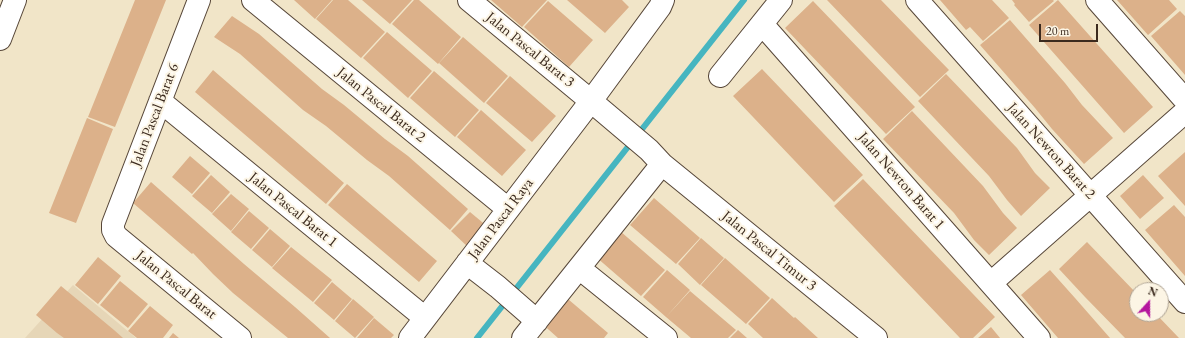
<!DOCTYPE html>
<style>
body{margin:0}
#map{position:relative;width:1185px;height:338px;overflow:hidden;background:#f1e5c8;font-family:"EB Garamond",serif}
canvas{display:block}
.north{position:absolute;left:1129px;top:282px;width:40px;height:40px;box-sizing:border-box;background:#fcf5e5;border:1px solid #afa495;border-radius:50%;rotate:21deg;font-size:11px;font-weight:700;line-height:16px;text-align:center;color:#3b2a1e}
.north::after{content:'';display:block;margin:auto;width:14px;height:18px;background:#b5179e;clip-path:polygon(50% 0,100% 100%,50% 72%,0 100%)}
.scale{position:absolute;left:1039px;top:24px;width:59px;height:18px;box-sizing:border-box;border:2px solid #3b2a1e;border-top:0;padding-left:5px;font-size:12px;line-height:14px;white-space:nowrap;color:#3b2a1e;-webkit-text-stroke:3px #fcf5e5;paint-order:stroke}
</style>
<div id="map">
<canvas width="1185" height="338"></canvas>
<div class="north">N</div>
<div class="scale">20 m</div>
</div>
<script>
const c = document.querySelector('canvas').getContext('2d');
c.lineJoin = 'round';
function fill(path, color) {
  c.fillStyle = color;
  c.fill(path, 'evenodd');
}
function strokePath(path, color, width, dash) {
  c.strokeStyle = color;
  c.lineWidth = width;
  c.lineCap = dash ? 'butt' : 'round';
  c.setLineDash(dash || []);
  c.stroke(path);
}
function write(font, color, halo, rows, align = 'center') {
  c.font = font + ' "EB Garamond",serif';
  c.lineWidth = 4;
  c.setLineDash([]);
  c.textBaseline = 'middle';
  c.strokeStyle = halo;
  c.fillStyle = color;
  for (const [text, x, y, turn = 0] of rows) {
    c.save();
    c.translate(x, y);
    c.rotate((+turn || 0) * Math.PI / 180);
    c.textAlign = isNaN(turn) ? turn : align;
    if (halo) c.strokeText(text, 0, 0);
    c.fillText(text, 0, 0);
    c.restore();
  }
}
fill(new Path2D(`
 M73,285L136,338H25Z`), '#e6d6b7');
strokePath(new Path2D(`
 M477,338L744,0`), '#46b5c0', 6);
fill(new Path2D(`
 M135,0H166L115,127L88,117Z
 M294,0H332L315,19Z
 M333,0H348L385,32L361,58L316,19Z
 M362,0H412L390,24Z
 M414,0H419L461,37L438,64L392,24Z
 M491,0H547L522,27Z
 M567,0H622L629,7L605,33Z
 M827,0H881L949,70L920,97Z
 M940,0H992L1009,18L983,41L970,27L966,30Z
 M1012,0H1053L1054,1L1029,22L1014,5L1015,4Z
 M1058,0L1153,107L1124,133L1029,25Z
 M1117,0H1169L1177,9L1148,35Z
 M548,1L593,40L569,67L524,27Z
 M813,1L915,107L886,134L785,28Z
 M1180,11L1185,16V75L1151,36Z
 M232,16L259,34L322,89L344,105L385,139L408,156L468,209L450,230L389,176L367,160L326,126L303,110L240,54L214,37Z
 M1010,20L1065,83L1082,105L1113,138L1084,164L1052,129L1035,108L980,45Z
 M387,32L432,71L408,98L363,58Z
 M463,37L508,76L484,103L439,63Z
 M762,69L863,175L834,202L733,96Z
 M213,70L344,183L326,204L195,92Z
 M434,71L479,110L455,137L410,98Z
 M946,74L1017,148L1035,173L1050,188L1021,216L1007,200L989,176L918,101Z
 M510,76L556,116L532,142L486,103Z
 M481,110L526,150L502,176L457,137Z
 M912,111L983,186L1003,213L1017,228L989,255L974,240L954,213L883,139Z
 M87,118L113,129L76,223L49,213Z
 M1185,152V206L1158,176Z
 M190,156L210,173L192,194L172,177Z
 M211,175L230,192L212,213L192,196Z
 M1143,175L1164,198L1140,219L1120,196Z
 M863,179L995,317L973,338H960L834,206Z
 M151,182L244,264L295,307L330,338H288L233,293L213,274L193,253L192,254L133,203Z
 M347,184L437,261L419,282L328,205Z
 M231,194L249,209L231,231L212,214Z
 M654,198L700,238L676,264L630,225Z
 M1174,205L1185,217V276L1145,230Z
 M249,211L269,228L251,249L231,232Z
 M470,212L488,227L469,248L451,231Z
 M270,229L290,246L272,267L252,250Z
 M620,231L665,270L641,296L596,257Z
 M701,238L724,258L700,285L678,264Z
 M1087,242L1137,294V314H1156L1179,338H1125L1085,297L1059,269Z
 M291,247L332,280L313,302L272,268Z
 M98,257L121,276L98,304L75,285Z
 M725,258L770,298L746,324L701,285Z
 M667,270L690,290L666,317L643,297Z
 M1050,270L1075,298L1110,338H1058L1021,295Z
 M120,281L148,304L128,328L100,305Z
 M332,282L352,299L334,320L314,303Z
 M61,286L114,330L123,338H64L57,333L36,315Z
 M690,291L736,330L728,338H691L666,317Z
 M562,294L608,333L604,338H558L539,321Z
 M772,298L794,318L795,317L818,338H763L748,324Z
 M353,299L374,317L355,338L335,321Z
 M150,306L173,325L163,338H137L128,331Z
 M374,318L394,335L391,338H357Z
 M991,327L1000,338H978Z
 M738,330L747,338H730Z
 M173,333L179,338H169Z`), '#dcb18a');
const minor = new Path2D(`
 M199,0L113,224V230L116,236L240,338
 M253,0L508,209
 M469,0L591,101L649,150L662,164L876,338
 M917,0L1185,302
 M1097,0L1185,100
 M762,24L1039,338
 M0,39L15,0
 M720,76L781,0
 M160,101L425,318
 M467,263L498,287L537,321
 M579,268L666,338
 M991,283L1185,112
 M410,338L591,101L660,7L663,0
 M523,338L662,164`);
strokePath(minor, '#564638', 24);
strokePath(minor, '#fff', 22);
write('15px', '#3b2a1e', '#fcf5e5', [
 ["Jalan Pascal Barat 3",530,50,39],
 ["Jalan Pascal Barat 2",381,105,39],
 ["Jalan Pascal Barat 6",155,115,-69],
 ["Jalan Newton Barat 2",1051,151,48],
 ["Jalan Newton Barat 1",901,181,49],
 ["Jalan Pascal Barat 1",293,210,39],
 ["Jalan Pascal Raya",501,219,-53],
 ["Jalan Pascal Timur 3",769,251,39],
 ["Jalan Pascal Barat",176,285,39]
]);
</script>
